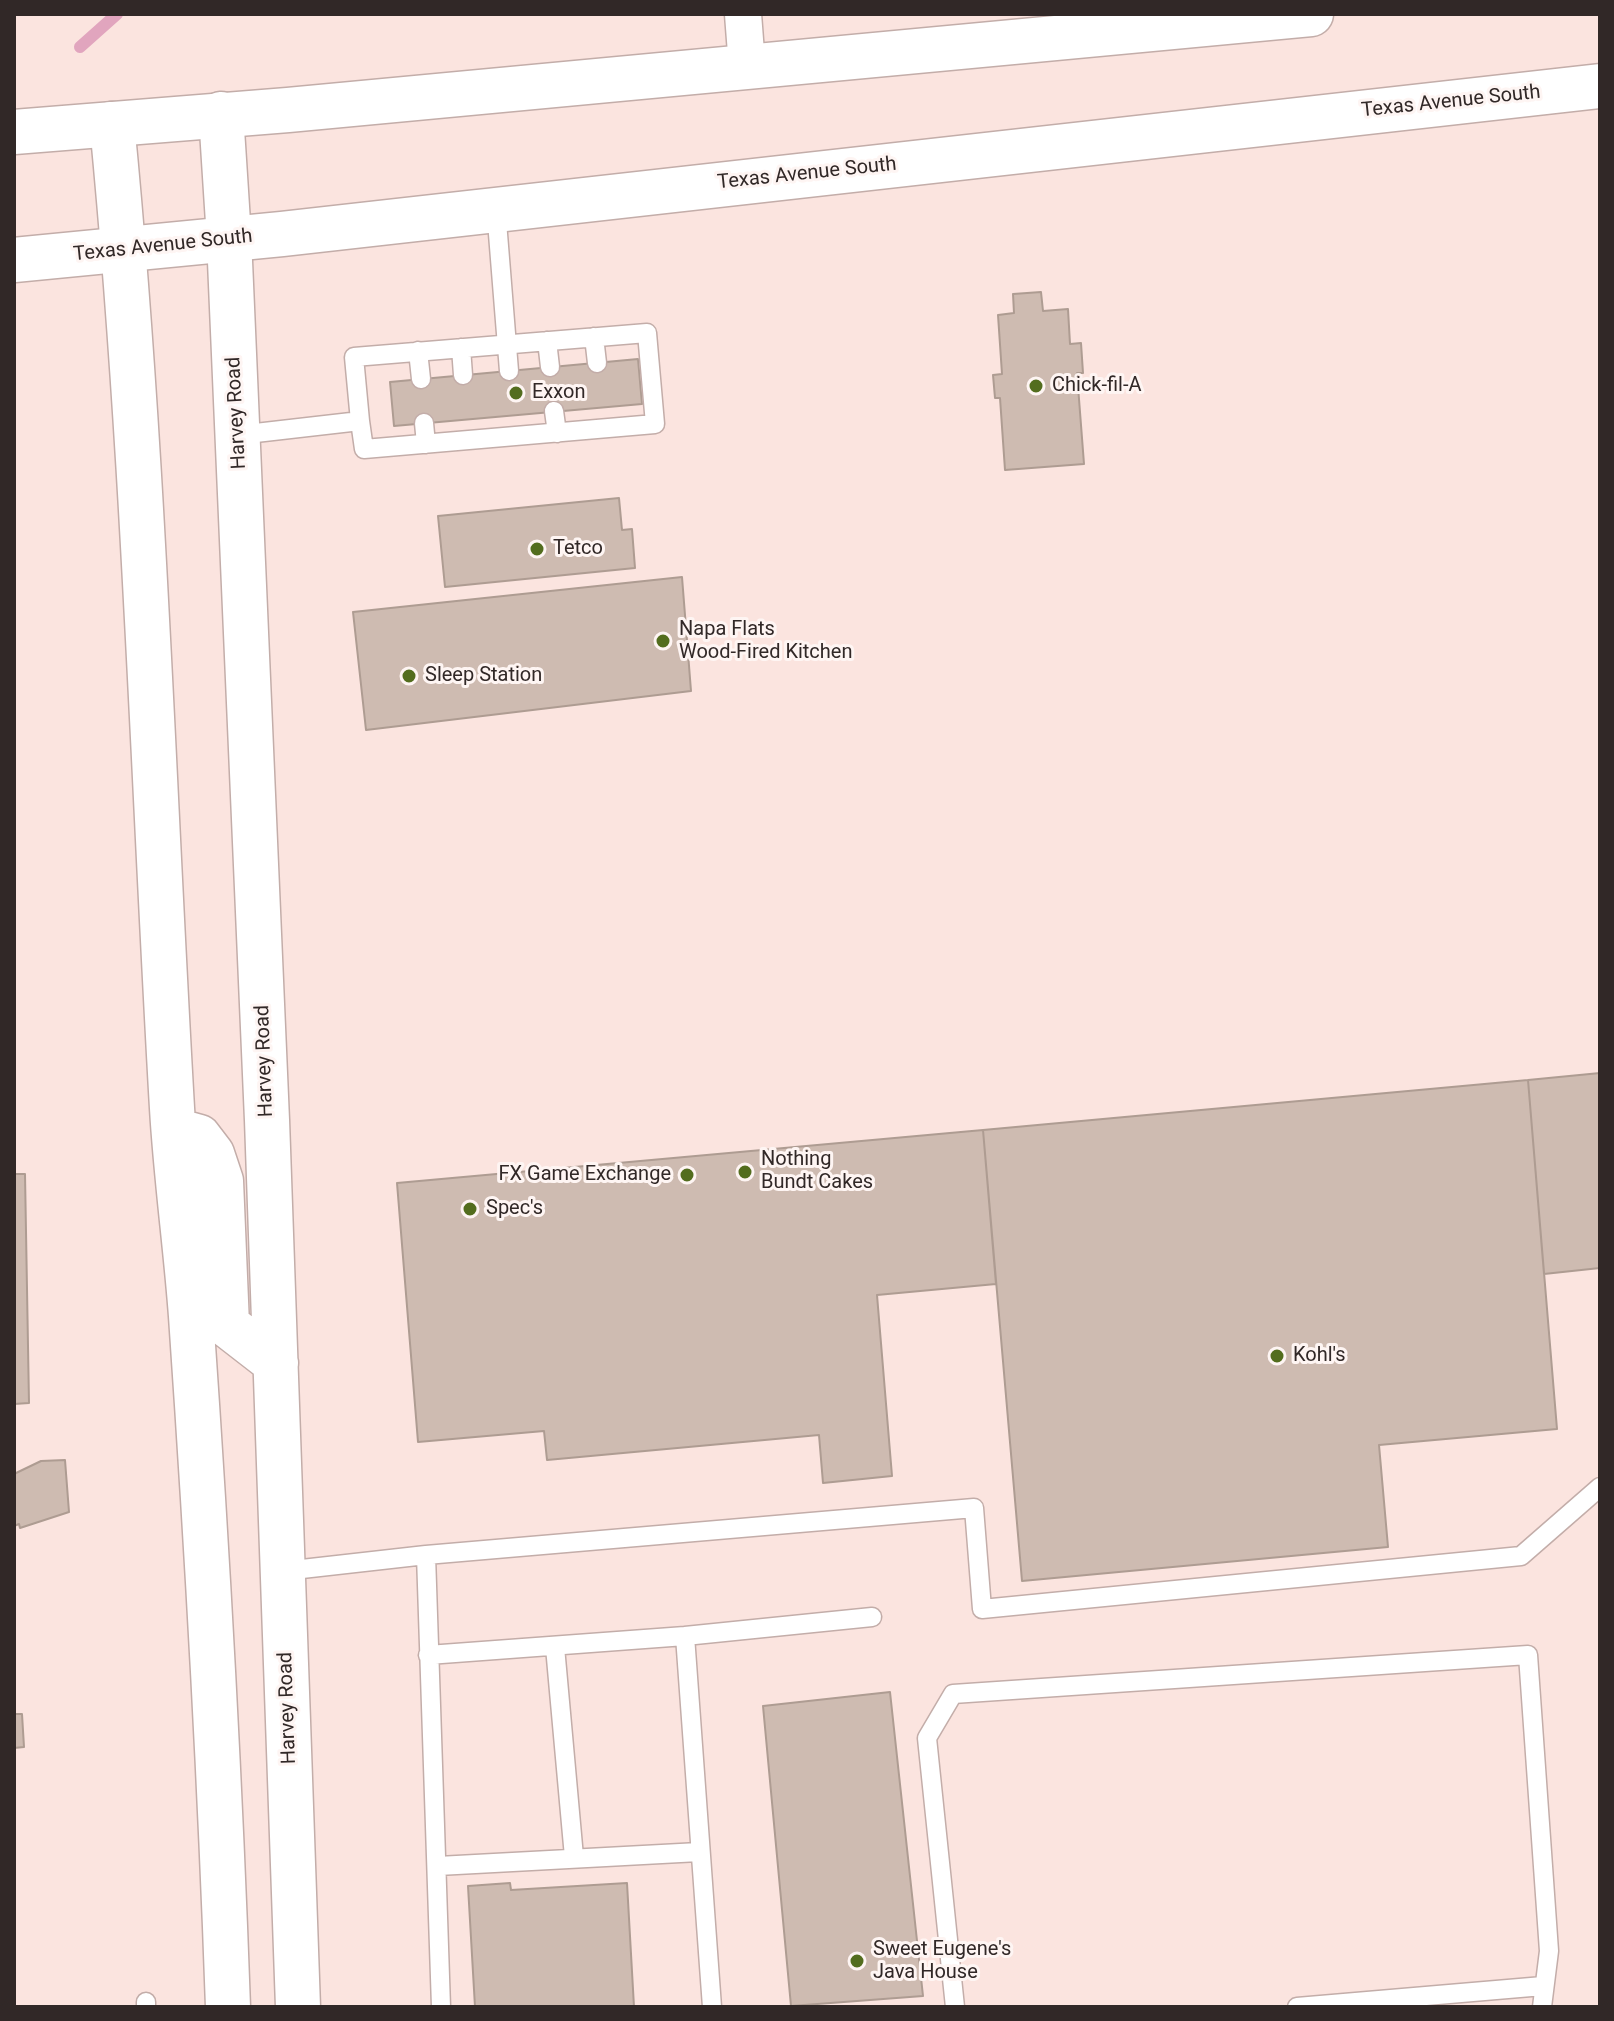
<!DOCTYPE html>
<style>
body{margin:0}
#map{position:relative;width:1614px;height:2021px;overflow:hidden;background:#fbe4df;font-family:Roboto,sans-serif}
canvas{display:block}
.frame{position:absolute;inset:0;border:16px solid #312827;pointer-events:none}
</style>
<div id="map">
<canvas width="1614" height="2021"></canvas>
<div class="frame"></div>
</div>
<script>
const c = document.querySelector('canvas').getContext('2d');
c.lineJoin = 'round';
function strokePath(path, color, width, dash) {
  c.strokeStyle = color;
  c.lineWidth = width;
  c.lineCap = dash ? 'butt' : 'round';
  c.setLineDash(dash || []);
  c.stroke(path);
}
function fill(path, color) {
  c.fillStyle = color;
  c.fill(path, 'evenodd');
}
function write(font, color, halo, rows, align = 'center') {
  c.font = font + ' Roboto,sans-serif';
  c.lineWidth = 6;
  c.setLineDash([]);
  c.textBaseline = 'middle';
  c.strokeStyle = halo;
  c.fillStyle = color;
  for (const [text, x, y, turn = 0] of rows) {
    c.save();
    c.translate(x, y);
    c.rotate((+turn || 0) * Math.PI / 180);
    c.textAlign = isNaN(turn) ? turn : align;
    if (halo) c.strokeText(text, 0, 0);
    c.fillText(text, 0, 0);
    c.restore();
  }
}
strokePath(new Path2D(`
 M80,47L117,14`), '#e1a5be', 12);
const building = new Path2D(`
 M1041,292L1043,311L1068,309L1070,344L1081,343L1083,373H1077L1084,464L1005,470L1000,398H995L993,375L1002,374L998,315L1014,313L1013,294Z
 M638,359L642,404L394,426L390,382Z
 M619,498L622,530L632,529L635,568L445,587L438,516Z
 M682,577L691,691L366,730L353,612Z
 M1600,1073V1268L1544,1274L1528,1080Z
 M1528,1080L1557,1429L1379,1445L1388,1547L1022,1581L983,1130Z
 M983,1130L996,1284L877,1295L892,1476L823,1483L819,1435L547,1460L544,1431L418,1442L397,1183Z
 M14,1174H25L29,1403L14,1404Z
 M65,1460L69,1512L20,1528L19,1524L14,1526V1474L41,1461Z
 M890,1692L923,1996L791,2006L763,1706Z
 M14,1714H22L24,1747L14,1748Z
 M510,1883L511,1890L627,1883L634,2007H475L468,1886Z`);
fill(building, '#cebbb1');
strokePath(building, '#ae9c92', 2);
const service = new Path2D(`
 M496,209L509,371
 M594,337L597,363
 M547,341L550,367
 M461,348L463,375
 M418,351L421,379
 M554,411L557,433
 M424,423L426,444
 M238,435L360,421L364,449L655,424L647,333L354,357L360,421
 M426,1555L974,1508L982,1609L1521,1556L1600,1487
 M284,1571L426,1555L441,2007
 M685,1636L872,1617
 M555,1647L574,1857
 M428,1655L685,1636L712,2007
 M438,1866L699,1852
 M146,2002V2007
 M955,2007L927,1738L953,1694L1528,1655L1549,1951L1542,2007
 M1297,2007L1543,1986`);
const minor = new Path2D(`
 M743,14L747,66`);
const secondary = new Path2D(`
 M221,114L229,238L267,1120L298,2007
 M112,124C144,452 153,780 172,1108C176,1178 186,1247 191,1316C207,1546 220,1777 228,2007
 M174,1130L199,1137L212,1154L221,1181L227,1325L276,1363`);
const primary = new Path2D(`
 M14,132L288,110L1311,14
 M14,260L282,234L1600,86`);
strokePath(service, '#c3ada9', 21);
strokePath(minor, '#c3ada9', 39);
strokePath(secondary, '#c3ada9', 47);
strokePath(primary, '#c3ada9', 47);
strokePath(service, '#fff', 18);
strokePath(minor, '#fff', 36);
strokePath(secondary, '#fff', 44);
strokePath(primary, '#fff', 44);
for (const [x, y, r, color] of [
 [1036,386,8,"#536d1e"],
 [516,393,8,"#536d1e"],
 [537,549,8,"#536d1e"],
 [663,641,8,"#536d1e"],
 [409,676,8,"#536d1e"],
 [745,1172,8,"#536d1e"],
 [687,1175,8,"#536d1e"],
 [470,1209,8,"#536d1e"],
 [1277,1356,8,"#536d1e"],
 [857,1961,8,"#536d1e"]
]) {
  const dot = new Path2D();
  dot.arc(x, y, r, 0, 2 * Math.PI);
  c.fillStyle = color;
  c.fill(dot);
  strokePath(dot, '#fef5f3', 3);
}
write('20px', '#312827', '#fef5f3', [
 ["Texas Avenue South",1451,102,-6],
 ["Texas Avenue South",807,174,-6],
 ["Texas Avenue South",163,246,-6],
 ["Harvey Road",237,413,-93],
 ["Harvey Road",265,1061,-92],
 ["Harvey Road",288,1708,-92]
]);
write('20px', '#312827', '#fef5f3', [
 ["Chick-fil-A",1052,386],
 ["Exxon",532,393],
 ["Tetco",553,549],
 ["Napa Flats",679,630],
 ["Wood-Fired Kitchen",679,653],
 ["Sleep Station",425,676],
 ["Nothing",761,1160],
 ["Bundt Cakes",761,1183],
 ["FX Game Exchange",671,1175,"right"],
 ["Spec's",486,1209],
 ["Kohl's",1293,1356],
 ["Sweet Eugene's",873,1950],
 ["Java House",873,1973]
], 'left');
</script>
